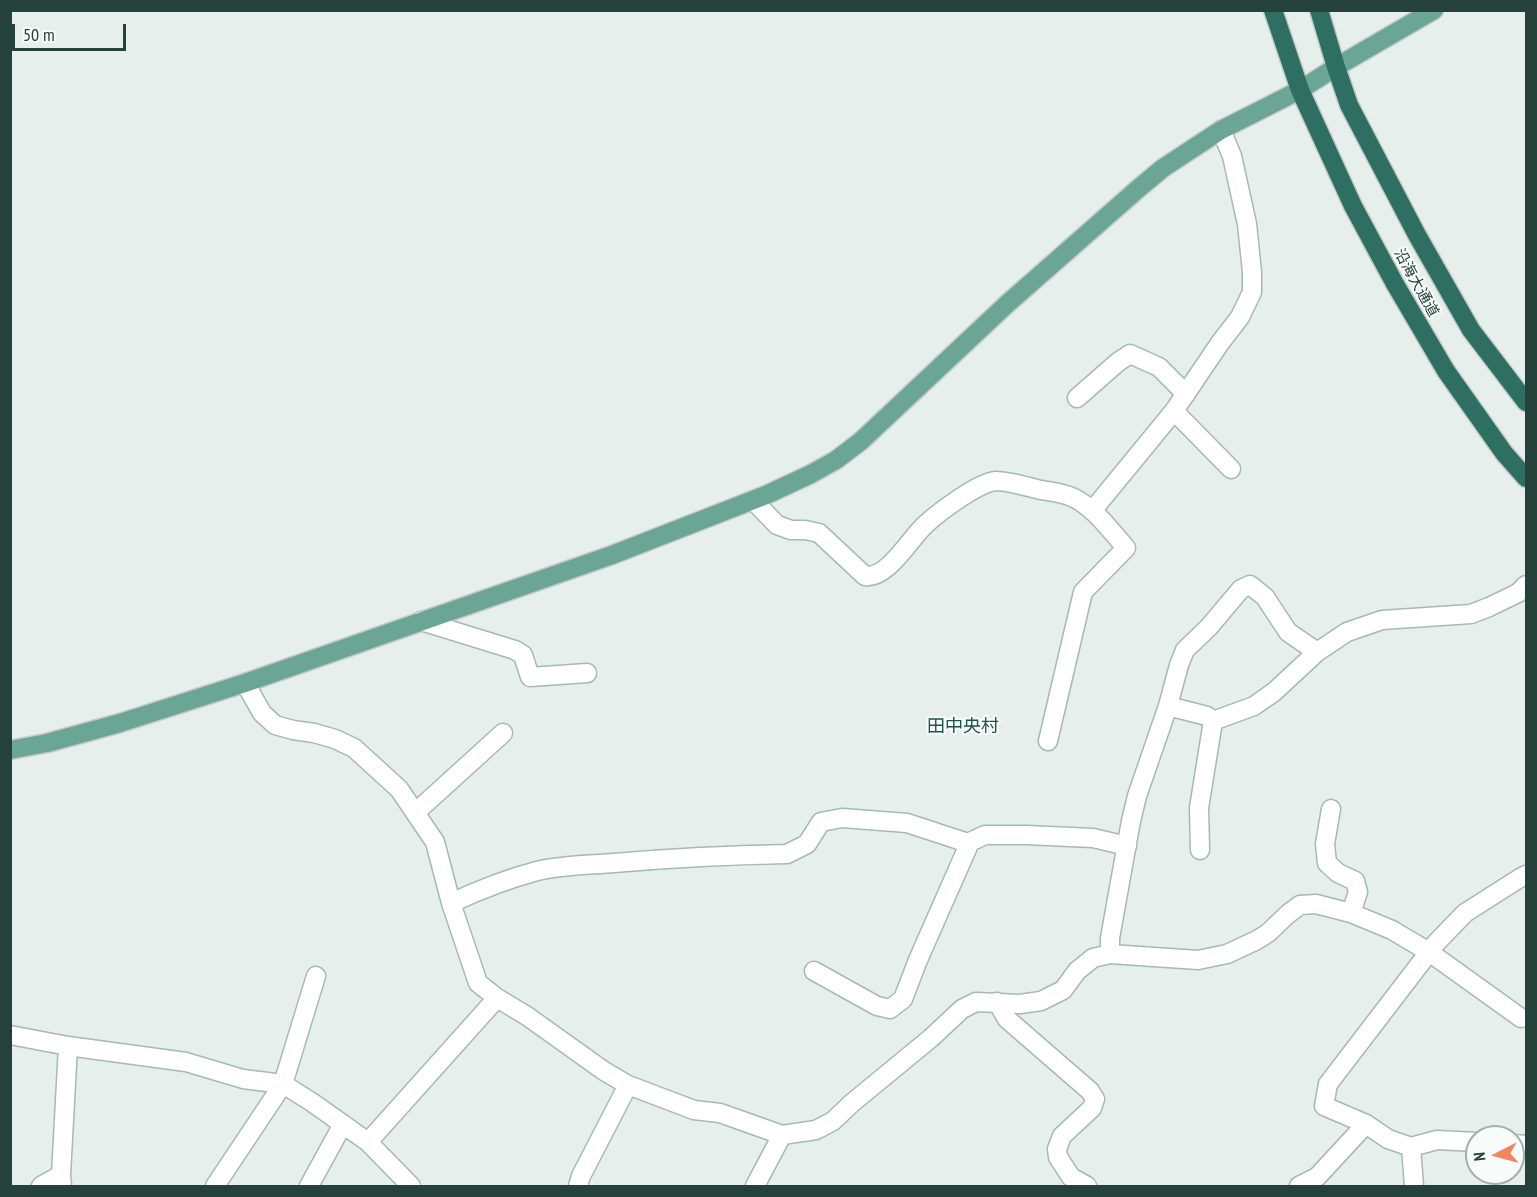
<!DOCTYPE html>
<meta charset="utf-8">
<style>
body{margin:0}
#map{position:relative;width:1537px;height:1197px;overflow:hidden;background:#e6efeb;font-family:"PT Sans Narrow",sans-serif}
canvas{display:block}
.frame{position:absolute;inset:0;border:12px solid #24423a;pointer-events:none}
.north{position:absolute;left:1465px;top:1125px;width:60px;height:60px;box-sizing:border-box;background:#f7fbf9;border:2px solid #a3b1ad;border-radius:50%;rotate:264deg;font-size:16px;font-weight:700;line-height:24px;text-align:center;color:#24423a}
.north::after{content:'';display:block;margin:auto;width:21px;height:27px;background:#f4845f;clip-path:polygon(50% 0,100% 100%,50% 72%,0 100%)}
.scale{position:absolute;left:12px;top:24px;width:114px;height:27px;box-sizing:border-box;border:3px solid #24423a;border-top:0;padding-left:8px;font-size:18px;line-height:21px;white-space:nowrap;color:#24423a;-webkit-text-stroke:4px #f7fbf9;paint-order:stroke}
</style>
<div id="map">
<canvas width="1537" height="1197"></canvas>
<div class="frame"></div>
<div class="north">N</div>
<div class="scale">50 m</div>
</div>
<script>
const c = document.querySelector('canvas').getContext('2d');
c.lineJoin = 'round';
function strokePath(path, color, width, dash) {
  c.strokeStyle = color;
  c.lineWidth = width;
  c.lineCap = dash ? 'butt' : 'round';
  c.setLineDash(dash || []);
  c.stroke(path);
}
function write(font, color, halo, rows, align = 'center') {
  c.font = font + ' "PT Sans Narrow","Noto Sans SC",sans-serif';
  c.lineWidth = 4.5;
  c.setLineDash([]);
  c.textBaseline = 'middle';
  c.strokeStyle = halo;
  c.fillStyle = color;
  for (const [text, x, y, turn = 0] of rows) {
    c.save();
    c.translate(x, y);
    c.rotate((+turn || 0) * Math.PI / 180);
    c.textAlign = isNaN(turn) ? turn : align;
    if (halo) c.strokeText(text, 0, 0);
    c.fillText(text, 0, 0);
    c.restore();
  }
}
const minor = new Path2D(`
 M1077,398L1118,362L1130,354L1159,367L1186,394
 M1174,411L1231,469
 M753,500L777,525L791,530H805L819,533L865,576C888,579 910,538 926,524C939,512 979,482 996,481C1009,481 1028,487 1041,490C1054,492 1070,494 1081,502C1098,513 1112,532 1126,548L1083,592L1048,741
 M1092,511L1174,411L1220,343L1240,317L1252,292V272L1247,224L1232,156L1221,130
 M421,621L515,650L523,655L530,677L587,673
 M245,683L262,713L275,725L293,730L314,733L335,739L354,748L399,789L435,842L451,903L478,983L497,998L527,1016L604,1071L628,1085L694,1110L720,1113L782,1135L816,1130L833,1121L852,1103L931,1038L962,1009L976,1002L1020,1004L1041,1001L1063,990L1077,971L1093,958L1110,954L1198,960L1227,954L1257,940L1268,933L1288,914L1300,905L1316,904L1351,913L1392,930L1429,952L1521,1018
 M1168,706L1207,716L1213,721
 M1331,809L1325,844L1327,863L1338,873L1355,881L1358,892L1351,913
 M416,812L503,733
 M1200,850L1199,808L1213,721L1254,706L1261,701L1274,692L1317,652L1347,632L1382,620L1471,614L1489,607L1518,593L1526,585
 M451,903C479,890 507,879 537,871C562,865 589,865 614,863C672,858 730,855 787,854L807,844L821,822L842,818L907,823L965,842H970L985,835H1026L1093,838L1127,846
 M1110,954V938L1131,821L1137,796L1168,706L1179,665L1185,650L1209,627L1241,589L1250,585L1265,597L1288,632L1317,652
 M814,971L877,1006L890,1009L903,999L918,960L970,842
 M997,1002L1007,1019L1090,1091L1095,1099L1092,1108L1062,1136L1057,1149L1058,1157L1071,1177L1087,1186
 M10,1035L68,1046L186,1062L243,1079L283,1084L313,1103L368,1142L411,1186
 M368,1142L497,998
 M1513,1144L1526,1145
 M1411,1147L1437,1140L1477,1142
 M41,1186L61,1175
 M62,1186L61,1175L68,1046
 M215,1186L283,1084L316,976
 M309,1186L343,1124
 M578,1186L581,1176L628,1085
 M755,1186L782,1135
 M1299,1186L1317,1177L1366,1124
 M1414,1186L1411,1147L1388,1139L1366,1124L1324,1106L1328,1084L1436,943L1465,913L1520,878L1526,875`);
const major = new Path2D(`
 M10,750L47,743L120,723L245,683L612,555L766,495L811,474L836,460L861,441L1007,304L1139,188L1163,168L1221,130L1300,90L1336,67L1434,10`);
const highway = new Path2D(`
 M1273,10L1300,90L1353,206L1395,284L1446,371L1504,453L1526,478
 M1319,10L1336,67L1349,105L1417,235L1471,330L1526,402`);
strokePath(minor, '#a8b8b2', 21);
strokePath(major, '#c2cac8', 21);
strokePath(highway, '#c2cac8', 21);
strokePath(minor, '#fff', 18);
strokePath(major, '#6aa596', 18);
strokePath(highway, '#2f6f62', 18);
write('15px', '#24423a', '#f7fbf9', [
 ["沿海大通道",1416,283,61]
]);
write('18px', '#1f5548', '#f7fbf9', [
 ["田中央村",963,727]
]);
</script>
